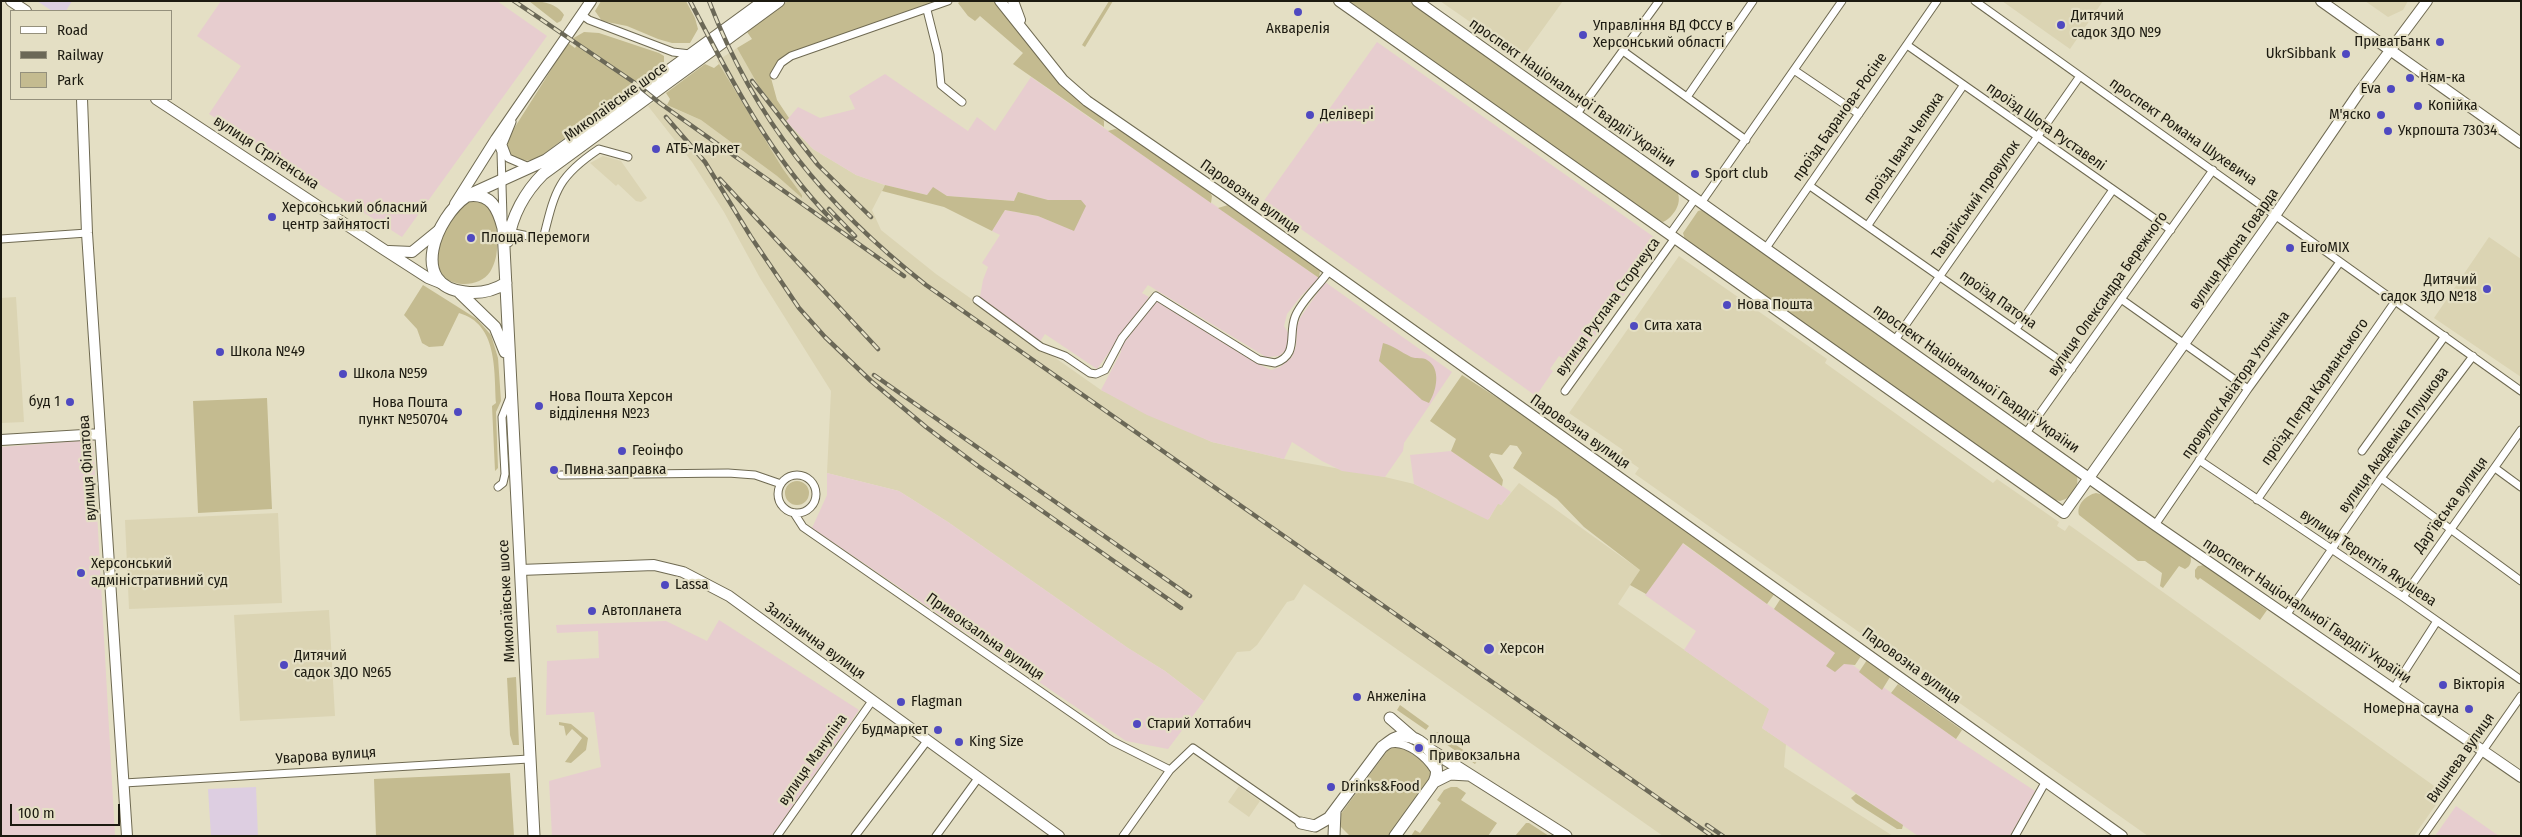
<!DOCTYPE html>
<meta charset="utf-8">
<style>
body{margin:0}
#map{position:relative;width:2522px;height:837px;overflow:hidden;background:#e4dfc4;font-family:"Fira Sans Condensed",sans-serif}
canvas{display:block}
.frame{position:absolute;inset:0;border:2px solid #1c1a10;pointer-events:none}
.legend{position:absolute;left:10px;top:10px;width:162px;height:90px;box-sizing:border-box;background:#e4dfc4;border:1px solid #94907c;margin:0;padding:6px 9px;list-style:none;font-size:15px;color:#1c1a10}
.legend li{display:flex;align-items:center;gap:10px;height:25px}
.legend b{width:25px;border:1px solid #94907c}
.scale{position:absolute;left:10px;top:804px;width:110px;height:22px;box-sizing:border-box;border:2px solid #1c1a10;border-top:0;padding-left:6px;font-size:15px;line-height:18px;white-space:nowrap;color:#1c1a10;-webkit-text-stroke:4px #e4dfc4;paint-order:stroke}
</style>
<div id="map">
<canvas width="2522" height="837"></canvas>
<div class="frame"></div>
<ul class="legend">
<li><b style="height:6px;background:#fff"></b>Road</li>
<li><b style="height:6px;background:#6b6857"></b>Railway</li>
<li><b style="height:14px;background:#c4bb90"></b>Park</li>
</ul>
<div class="scale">100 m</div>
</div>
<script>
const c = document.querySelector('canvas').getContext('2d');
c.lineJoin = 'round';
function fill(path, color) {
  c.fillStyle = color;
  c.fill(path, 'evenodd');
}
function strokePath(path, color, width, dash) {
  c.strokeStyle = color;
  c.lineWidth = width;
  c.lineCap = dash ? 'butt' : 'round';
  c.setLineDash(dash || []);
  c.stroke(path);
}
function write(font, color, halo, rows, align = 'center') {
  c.font = font + ' "Fira Sans Condensed",sans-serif';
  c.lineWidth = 4.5;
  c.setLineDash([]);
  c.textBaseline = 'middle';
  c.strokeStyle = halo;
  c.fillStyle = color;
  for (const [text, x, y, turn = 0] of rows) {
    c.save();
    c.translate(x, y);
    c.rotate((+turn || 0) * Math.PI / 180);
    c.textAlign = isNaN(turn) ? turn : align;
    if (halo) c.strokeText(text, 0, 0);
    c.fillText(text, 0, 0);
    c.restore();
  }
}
fill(new Path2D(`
 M1440,1H1563L1522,58Z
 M2002,1H2103L2070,49Z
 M2365,1H2408L2403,10L2388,17Z
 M737,48L758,85L786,121L813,149L856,175L885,185L872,210L881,230L936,274L1101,390L1212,442L1284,459L1385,477L1414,484L1489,519L1498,503L1501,505L1519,483L1640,570L1618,604L1770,709L1762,728L1786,744L1784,767L1893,836H1663L1304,584L1294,600L1287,602L1257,645L1250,651L1237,652L1204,701L1165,671L1128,648L948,522L899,491L827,473L831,391L760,278L724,212L692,162L648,106L659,99L673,108L701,120L777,176L801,197L802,195L783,169L717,61Z
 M603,156L621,161L647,198L641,202L636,201L618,184L616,186L590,163Z
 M2489,237L2521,259V377L2434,318Z
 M1679,256L1827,359L1825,363L1993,483L1997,479L2059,522L2057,526L2065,531L2069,525L2072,527L2444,793L2414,836H2148L1635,474L1639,468L1620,455L1623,450L1569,413Z
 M16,297L24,422L1,423V298Z
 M278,513L282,603L129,609L125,520Z
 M329,610L335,716L240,721L234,615Z
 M1239,786L1260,801L1249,817L1228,802Z`), '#dbd4b3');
fill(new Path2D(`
 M221,1H497L547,36L402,237L209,114L241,66L197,36Z
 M1377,42L1661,242L1575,365L1559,356L1550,369L1553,371L1536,396L1263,202Z
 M885,74L968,131L977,117L995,131L1031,77L1319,278L1301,296L1287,314L1284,326L1290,336L1289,347L1279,356L1266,357L1148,285L1142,293L1149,297L1097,369L1045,334L1039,343L980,297L983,280L988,267L982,263L1000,235L992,231L1005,210L1038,216L1074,230L1081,200H1048L1018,192L1014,201L947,196L933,188L927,195L885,185L856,175L813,149L786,121L798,107L820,118L855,109L849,96Z
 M1325,282L1452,372L1404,443L1403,451L1385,477L1342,471L1322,461L1292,442L1284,459L1212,442L1147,415L1101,390L1121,352V347L1156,301L1256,363L1271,370L1280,367L1292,357L1296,346L1297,326L1300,318Z
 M93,440L115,836H1V447Z
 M1451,451L1511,492L1501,505L1498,504L1488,520L1414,484L1410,455Z
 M827,473L899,491L948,522L1128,648L1165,671L1204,701L1168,749L1126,741L812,528L827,495Z
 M1682,543L1956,739L2035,791L2010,836H1918L1762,728L1769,709L1684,650L1696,631L1645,595Z
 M719,620L859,710L772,836H552L549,781L601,767L594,712L546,715L547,661L599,658L598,631L557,633L556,625L666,621L707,641Z
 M2456,806L2499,836H2435Z`), '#e7cdcf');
fill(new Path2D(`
 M37,1H72L66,11H52Z
 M256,787L258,836H211L208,789Z`), '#ddcee1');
fill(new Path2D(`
 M529,1C541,1 557,3 564,15L561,21L557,23Z
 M601,1H686L695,18L698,29L690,43H672L658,39L627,26L602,21L595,11Z
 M788,1H943L871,24L785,55L775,66L771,78L777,100L789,118L786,121L758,85L737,48L752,39L747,32Z
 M961,1H995L1070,93L1101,116L1104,121V127L1013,64L1023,53L980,16L975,21L968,16L958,3Z
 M1109,1H1113L1085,47L1082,45Z
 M1347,1H1410L1676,190C1684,201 1674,217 1663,222L1657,220Z
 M584,32L599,33L659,53L664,56V63L537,159C525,162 517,162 508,152V138L568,43L575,48L578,43L572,39Z
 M705,64L714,68L719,64L783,169L802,195V198L777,176L701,120L667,105L670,99L666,93Z
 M1115,129L1120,130L1209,190L1212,196L1211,203L1108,131Z
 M885,185L927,195L933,187L947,196L1014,201L1018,192L1048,200H1081L1086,206L1074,231L1038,216L1005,210L992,231L944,207L882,191Z
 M470,200H483L495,212C497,231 501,255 490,272C478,290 442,288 438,265C437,260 438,254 438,250C438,246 437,242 439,238C445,223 458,211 470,200Z
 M1228,205L1315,265L1320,271L1319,278L1218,208Z
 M1702,210L2076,474C2081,486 2072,498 2060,501L2055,500L1685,240L1683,233L1698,211Z
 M423,285L477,319L491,335L498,358L501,401L496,412L498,468L495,471L492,406L496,403C494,371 498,324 459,313L443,346L429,347L422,343L417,329L404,315Z
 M1383,343C1394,346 1401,352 1411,357C1416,359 1423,357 1427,360C1442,369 1436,392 1429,403L1422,400L1379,361Z
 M1462,375L1530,419L1775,593L1767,604L1683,543L1646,594L1630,585L1640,570L1584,527L1557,499L1513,468L1522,453L1517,446L1510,445L1502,455L1491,453L1489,456L1503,480L1502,486L1451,451L1456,439L1430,421Z
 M267,398L272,509L198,513L193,401Z
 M785 493a12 12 0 1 1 24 0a12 12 0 1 1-24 0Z
 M2096,493L2104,495L2190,554C2192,561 2191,566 2185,569L2179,566L2163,588L2160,586L2162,573L2145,561H2138L2079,515C2076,505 2086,495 2096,493Z
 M2204,565L2267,610L2260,620L2200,578L2198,580L2195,577V570L2198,566Z
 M1781,598L1861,656L1855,665L1844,664L1835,672L1826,666L1835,653L1774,609Z
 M1867,660L1890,677L1882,690L1859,672Z
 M516,677L519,745H513L510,735L507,678Z
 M1898,684L1962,730L1956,739L1891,693Z
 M1400,705L1429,726L1426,730L1397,710Z
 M559,722L571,724L588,738L586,750L571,763L565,762L582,738L572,729L566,736L564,726L559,725Z
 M1437,732L1478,760L1475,764L1434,736Z
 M1394,746C1406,748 1424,760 1430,771V779L1389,836H1350L1341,827L1340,815L1388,750Z
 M510,773L514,836H376L374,779Z
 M1451,787H1457L1466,793L1461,800L1497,823L1488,836H1411L1415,830L1420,833L1441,803L1437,800L1444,790Z
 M1856,794L1903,825L1902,829H1897L1856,803L1851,798Z
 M1526,823H1529L1549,836H1515Z`), '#c4bb90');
const street = new Path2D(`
 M1975,1L2521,391
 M927,10L938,54L941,85L962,102
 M582,15L589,20L673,52L690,54
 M1907,45L2171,230
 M1623,51L1746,140
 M1794,70L1859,114
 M774,75L781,63L791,56L948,1
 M1687,97L1753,1
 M1576,115L1659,1
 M496,139L501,152L503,218
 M503,145L508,158L529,167
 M501,149L512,122
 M1810,186L2072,369
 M1701,203L1842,1
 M1868,225L1963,86
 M509,232L543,239C555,191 557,177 599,149L628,157
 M1670,234L1695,199
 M1,239L87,233
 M1766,248L1937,1
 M2121,299L2248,389
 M977,300L1041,347L1065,356L1090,373L1096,374L1105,370L1122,338L1156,296L1259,360L1275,363C1299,355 1288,335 1295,317C1301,301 1319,286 1329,271
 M2016,329L2112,191
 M1895,340L2080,76
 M1565,391L1675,238
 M2026,433L2213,170
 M2362,451L2445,336
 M2199,460L2403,597L2521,680
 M2495,468L2521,487
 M561,475L728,473L755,475L781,484
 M778 494a19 19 0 1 1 38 0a19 19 0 1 1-38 0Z
 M2381,478L2521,581
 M498,487L503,483L505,474L502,417L510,397
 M2257,500L2396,300
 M794,513L803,527L1112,741L1170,770
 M2155,525L2248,389L2340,262
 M2403,597L2521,430
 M2287,614L2381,478L2473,356
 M2394,688L2437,621
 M1390,744C1406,740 1426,757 1434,770
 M124,783L529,759
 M777,836L872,701
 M855,836L927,741
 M936,836L979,777
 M1123,836L1170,770L1193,748L1301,823
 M2015,836L2046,781
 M2423,836L2521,696`);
const secondary = new Path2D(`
 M11,1L26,11
 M1000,1L1063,80L1087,101L1222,194L2122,836
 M1013,1L1020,20
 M1339,1L2064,513L2276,214L2360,91L2427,1
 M1417,1L2155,525L2521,777
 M2321,1L2521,143
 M82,99L87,233L127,836
 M156,99L383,249L428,278L443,284
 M455,204L496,139L591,1
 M389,251L412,252L439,230
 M1,440L100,434
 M520,570L654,565L683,572L729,596L1059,836`);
const primary = new Path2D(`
 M471,194L546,160L764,1
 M508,241C512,216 525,192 543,174L779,1
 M506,283C493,291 480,294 465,292C408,286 436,217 467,196C491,192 498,209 503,228L534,836
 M458,291L495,327L505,352
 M1390,718L1413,738
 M1429,749L1566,836
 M1434,782L1450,774L1468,775
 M1301,823L1315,826L1329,818L1382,747C1389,742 1395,736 1404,736C1426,737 1443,763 1434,782L1395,836
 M1334,836L1335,811`);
strokePath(street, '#6f6a52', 9);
strokePath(secondary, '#6f6a52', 12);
strokePath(primary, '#6f6a52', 13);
strokePath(street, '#fff', 7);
strokePath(secondary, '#fff', 10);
strokePath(primary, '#fff', 11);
const rail = new Path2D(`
 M514,1L635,83L661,104L904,276
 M690,1C730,78 770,156 831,219
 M709,1C755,121 826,206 926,285L1712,836
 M752,81L818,165L871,217
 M666,117L705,162L751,237L799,308L825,337L871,381L926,427L978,466L1181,608
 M720,179L878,349
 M829,209L855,236
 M874,375L1190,596
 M1707,825L1723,836`);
strokePath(rail, '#6b6857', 4.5);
strokePath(rail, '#e4dfc4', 2.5, [8]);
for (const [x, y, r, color] of [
 [1298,12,5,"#4f49c0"],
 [2061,25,5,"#4f49c0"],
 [1583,35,5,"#4f49c0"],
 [2440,42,5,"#4f49c0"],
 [2346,54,5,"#4f49c0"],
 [2410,78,5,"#4f49c0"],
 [2391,89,5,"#4f49c0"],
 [2418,106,5,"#4f49c0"],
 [1310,115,5,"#4f49c0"],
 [2381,115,5,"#4f49c0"],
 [2388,131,5,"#4f49c0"],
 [656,149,5,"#4f49c0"],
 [1695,174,5,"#4f49c0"],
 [272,217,5,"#4f49c0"],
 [471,238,5,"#4f49c0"],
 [2290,248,5,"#4f49c0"],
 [2487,289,5,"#4f49c0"],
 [1727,305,5,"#4f49c0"],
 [1634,326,5,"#4f49c0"],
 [220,352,5,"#4f49c0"],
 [343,374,5,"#4f49c0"],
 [70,402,5,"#4f49c0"],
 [539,406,5,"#4f49c0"],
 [458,412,5,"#4f49c0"],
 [622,451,5,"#4f49c0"],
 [554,470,5,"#4f49c0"],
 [81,573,5,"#4f49c0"],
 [665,585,5,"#4f49c0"],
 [592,611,5,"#4f49c0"],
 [1489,649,6,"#4f49c0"],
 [284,665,5,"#4f49c0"],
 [2443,685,5,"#4f49c0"],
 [1357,697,5,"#4f49c0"],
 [901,702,5,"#4f49c0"],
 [2469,709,5,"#4f49c0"],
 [1137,724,5,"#4f49c0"],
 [938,730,5,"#4f49c0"],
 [959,742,5,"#4f49c0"],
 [1419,748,5,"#4f49c0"],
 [1331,787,5,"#4f49c0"]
]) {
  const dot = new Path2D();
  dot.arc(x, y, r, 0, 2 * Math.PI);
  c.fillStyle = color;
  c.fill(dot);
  strokePath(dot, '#e4dfc4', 2);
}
write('15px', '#1c1a10', '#e4dfc4', [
 ["Дитячий",2071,16],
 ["садок ЗДО №9",2071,33],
 ["Управління ВД ФССУ в",1593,26],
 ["Херсонський області",1593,43],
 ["Акварелія",1298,29,"center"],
 ["ПриватБанк",2430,42,"right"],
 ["UkrSibbank",2336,54,"right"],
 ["Ням-ка",2420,78],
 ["Eva",2381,89,"right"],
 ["Копійка",2428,106],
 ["Делівері",1320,115],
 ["М'яско",2371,115,"right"],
 ["Укрпошта 73034",2398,131],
 ["АТБ-Маркет",666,149],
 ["Sport club",1705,174],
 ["Херсонський обласний",282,208],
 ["центр зайнятості",282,225],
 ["Площа Перемоги",481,238],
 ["EuroMIX",2300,248],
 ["Дитячий",2477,280,"right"],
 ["садок ЗДО №18",2477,297,"right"],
 ["Нова Пошта",1737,305],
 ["Сита хата",1644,326],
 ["Школа №49",230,352],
 ["Школа №59",353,374],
 ["Нова Пошта Херсон",549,397],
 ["відділення №23",549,414],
 ["буд 1",60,402,"right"],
 ["Нова Пошта",448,403,"right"],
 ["пункт №50704",448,420,"right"],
 ["Геоінфо",632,451],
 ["Пивна заправка",564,470],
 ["Херсонський",91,564],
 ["адміністративний суд",91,581],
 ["Lassa",675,585],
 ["Автопланета",602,611],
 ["Херсон",1500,649],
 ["Дитячий",294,656],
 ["садок ЗДО №65",294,673],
 ["Вікторія",2453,685],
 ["Анжеліна",1367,697],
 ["Flagman",911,702],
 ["Номерна сауна",2459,709,"right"],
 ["Старий Хоттабич",1147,724],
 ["Будмаркет",928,730,"right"],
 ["площа",1429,739],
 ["Привокзальна",1429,756],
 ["King Size",969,742],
 ["Drinks&Food",1341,787]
], 'left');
write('15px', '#1c1a10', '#e4dfc4', [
 ["проспект Національної Гвардії України",1572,93,35],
 ["Миколаївське шосе",616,102,-36],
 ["проїзд Баранова-Росіне",1840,117,-55],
 ["проїзд Шота Руставелі",2046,127,35],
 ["проспект Романа Шухевича",2183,132,35],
 ["проїзд Івана Челюка",1904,148,-56],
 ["вулиця Стрітенська",266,153,33],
 ["Паровозна вулиця",1250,197,35],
 ["Таврійський провулок",1976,200,-55],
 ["вулиця Джона Говарда",2234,249,-55],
 ["вулиця Олександра Бережного",2108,294,-55],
 ["проїзд Патона",1998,300,35],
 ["вулиця Руслана Сторчеуса",1608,307,-54],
 ["проспект Національної Гвардії України",1976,379,35],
 ["провулок Авіатора Уточкіна",2236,385,-55],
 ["проїзд Петра Карманського",2315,392,-55],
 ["Паровозна вулиця",1580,432,35],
 ["вулиця Академіка Глушкова",2394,440,-54],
 ["вулиця Філатова",88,468,-94],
 ["Дар'ївська вулиця",2451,505,-54],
 ["вулиця Терентія Якушева",2368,558,34],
 ["Миколаївське шосе",507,601,-93],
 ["проспект Національної Гвардії України",2307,611,34],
 ["Привокзальна вулиця",985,637,35],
 ["Залізнична вулиця",815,641,36],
 ["Паровозна вулиця",1911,666,36],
 ["Уварова вулиця",326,756,-4],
 ["Вишнева вулиця",2461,758,-55],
 ["вулиця Мануліна",813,760,-55]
]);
</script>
